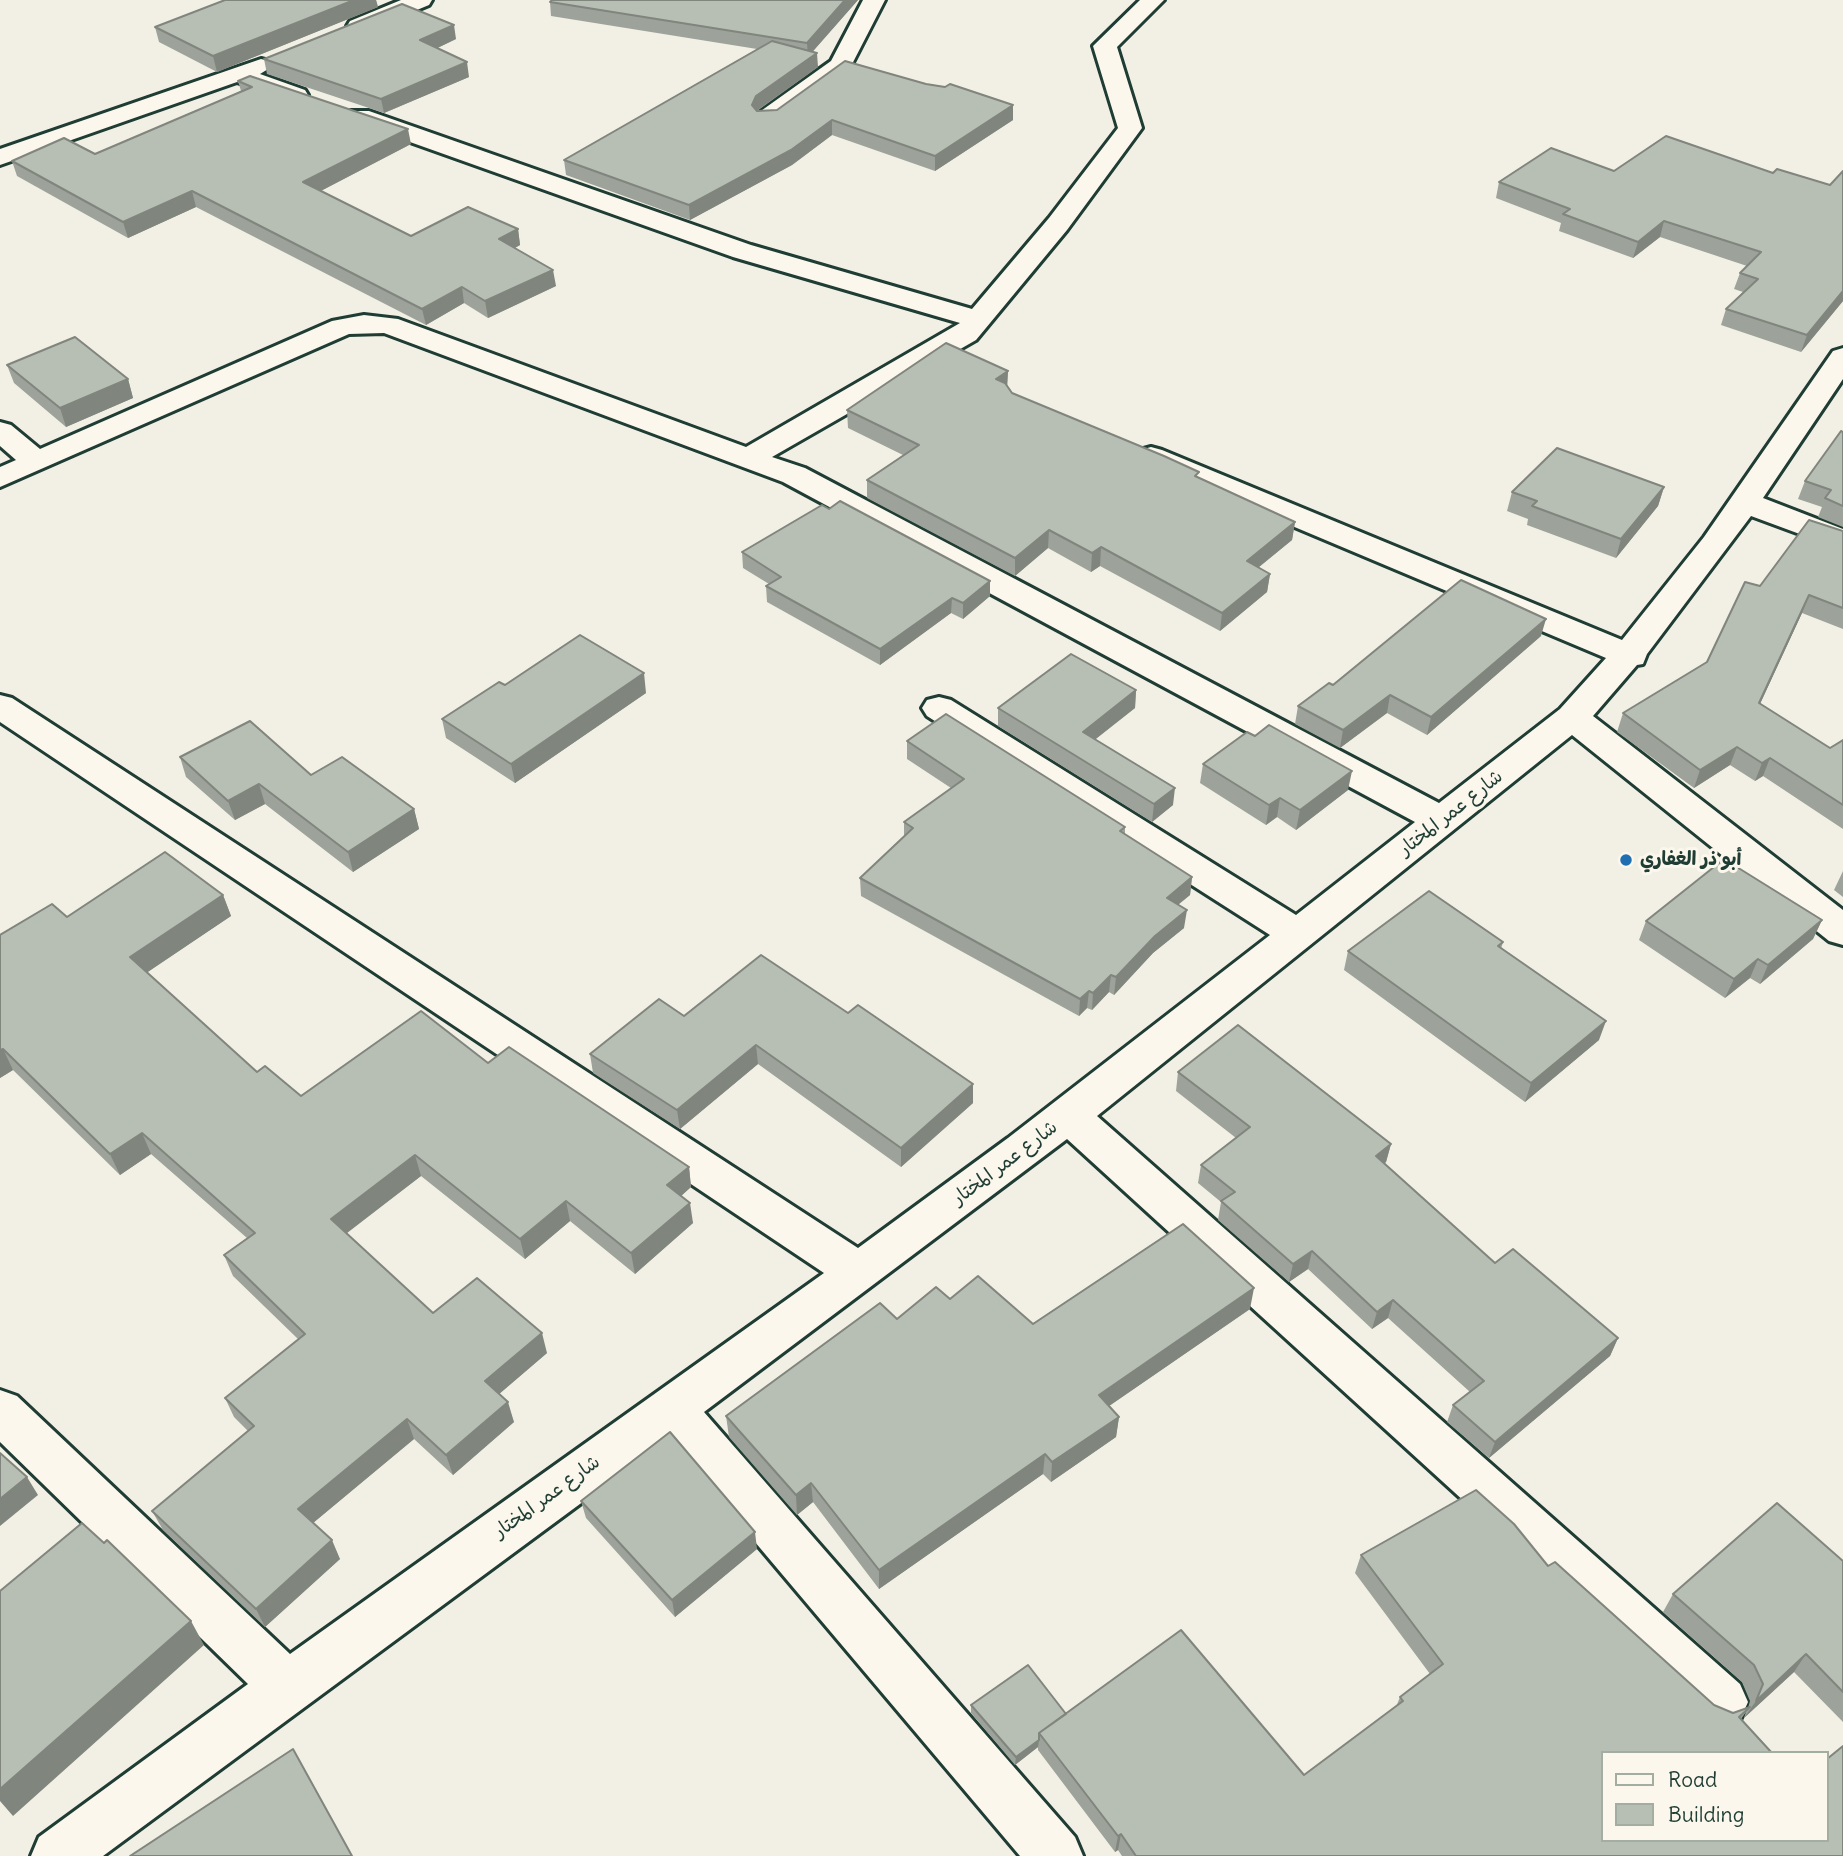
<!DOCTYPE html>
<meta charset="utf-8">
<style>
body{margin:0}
#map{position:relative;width:1843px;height:1856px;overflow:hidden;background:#f2f0e5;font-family:Delius,sans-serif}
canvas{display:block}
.legend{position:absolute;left:1601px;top:1751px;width:228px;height:91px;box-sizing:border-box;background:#fbf7ec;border:2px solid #a3ada2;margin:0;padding:9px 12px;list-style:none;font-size:21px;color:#1f3d34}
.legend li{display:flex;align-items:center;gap:14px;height:35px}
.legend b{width:35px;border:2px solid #a3ada2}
</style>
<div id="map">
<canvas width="1843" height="1856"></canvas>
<ul class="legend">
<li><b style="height:9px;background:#fbf7ec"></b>Road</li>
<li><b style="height:19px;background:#b7beb3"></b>Building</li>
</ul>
</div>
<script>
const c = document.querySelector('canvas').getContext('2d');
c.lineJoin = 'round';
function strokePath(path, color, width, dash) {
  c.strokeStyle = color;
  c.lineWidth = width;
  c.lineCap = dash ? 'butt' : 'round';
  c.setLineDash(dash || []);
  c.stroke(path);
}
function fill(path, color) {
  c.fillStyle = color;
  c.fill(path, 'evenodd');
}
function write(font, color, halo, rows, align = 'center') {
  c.font = font + ' Delius,"Playpen Sans Arabic",sans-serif';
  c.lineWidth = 6;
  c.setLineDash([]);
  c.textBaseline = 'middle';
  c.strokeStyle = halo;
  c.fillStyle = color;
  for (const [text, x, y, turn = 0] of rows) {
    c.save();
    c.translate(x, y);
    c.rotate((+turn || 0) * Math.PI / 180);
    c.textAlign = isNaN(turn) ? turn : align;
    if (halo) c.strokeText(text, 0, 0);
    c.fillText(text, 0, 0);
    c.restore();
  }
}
const minor = new Path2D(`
 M401,0H432L429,5L366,31L358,33L347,26L350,21Z
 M863,0H885L849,70L776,123H758L755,118L758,113L831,61Z
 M1140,0H1164L1117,47L1142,128L1067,230L976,340L772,457L805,468L1439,803L1560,709L1606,658L1140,462L1136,456L1140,450L1151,447L1162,450L1622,640L1704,537L1833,351L1843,348V379L1763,498L1843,529V550L1751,516L1647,654L1643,664L1637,665L1593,716L1843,910V945L1829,941L1572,735L1097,1116L1740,1684L1748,1702L1740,1720L1722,1728L1704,1720L1067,1139L704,1412L1075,1837L1083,1856H1020L668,1439L103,1856H31L39,1837L248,1684L0,1442V1390L17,1396L290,1654L824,1273L0,722V695L12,698L858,1248L1008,1138L1270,935L927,716L922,708L927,700L939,697L951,700L1296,915L1415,822L783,482L384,333L349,334L0,487V467L16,460L0,446V422L11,425L40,449L332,321L364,315L398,319L746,447L960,323L733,257L351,121L348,116L351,111H369L751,245L972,309L1049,218L1118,128L1093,46Z
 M261,59L269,61L273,66L260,74L305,90L308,95L305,100H287L237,82L0,165V149Z`);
strokePath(minor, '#1f3d34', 6);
fill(minor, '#fbf7ec');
fill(new Path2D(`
 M225,0H376L378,7L217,72L159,42L155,27Z
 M858,0L812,52L818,67L757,111L1013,120L935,171L832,135L792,165L690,220L566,175L564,160L757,49L551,16L550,2Z
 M456,39L437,48L469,77L384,113L267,74L264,59Z
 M238,81L411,144L321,191L411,236L518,229L520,245L515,248L556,286L488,318L464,303L426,325L196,207L128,238L17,176L12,161L95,154L241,91Z
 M1666,136L1843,301L1801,352L1721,325L1726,309L1743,292L1734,289L1740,273L1747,266L1660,237L1633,258L1559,231L1561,223L1496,198L1499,182L1614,171Z
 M7,365L128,379L133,398L66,427L14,383Z
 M1008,371L1007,386L1012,393L1295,522L1292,540L1258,568L1270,574L1267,592L1220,631L1100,566L1091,572L1048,548L1015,576L867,498V480L903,455L848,428L847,410Z
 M1843,432V527L1818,517L1822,507L1798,499L1805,481Z
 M1664,487L1658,506L1616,558L1527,525L1528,519L1507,511L1512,492Z
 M829,509L990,581V596L963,619L951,613L880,665L767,602L766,586L769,584L743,568L742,552Z
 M1843,531V629L1802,613L1760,704L1830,748L1843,740V829L1763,776L1755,781L1730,765L1694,788L1617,732L1623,713L1707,662L1760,586Z
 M1541,636L1427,735L1387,713L1340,748L1295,724L1298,706L1333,685Z
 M505,685L646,693L515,783L446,738L442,719Z
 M1136,690L1135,708L1095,739L1173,805L1152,822L998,726V708Z
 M907,741L1125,827V834L1192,877L1190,895L1178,905L1184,928L1153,953L1114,995L1109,992L1092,1010L1087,1008L1079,1016L861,896L860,878L904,837V822L951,788L907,759Z
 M180,757L414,809L419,829L353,872L265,804L235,820L186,777Z
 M1203,764L1348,790L1296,830L1277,817L1266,825L1200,783Z
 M1843,871V897L1834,890Z
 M223,895L231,916L147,972L257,1072L301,1096L488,1063L689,1167L691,1187L681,1196L693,1223L635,1274L570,1221L525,1259L421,1176L346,1233L433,1313L547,1353L499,1394L514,1422L453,1475L414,1439L313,1523L340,1559L265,1627L163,1530L152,1511L248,1431L234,1417L225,1398L298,1339L233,1276L224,1255L247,1238L151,1154L120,1175L13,1070L0,1078V935L67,917Z
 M1822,920L1813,939L1760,984L1750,978L1725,998L1639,940L1646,921Z
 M1503,942L1501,949L1599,1040L1525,1102L1344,970L1348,951Z
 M684,1016L973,1103L901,1167L758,1064L680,1129L593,1073L590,1054Z
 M1178,1072L1391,1144L1386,1162L1384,1164L1495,1263L1618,1338L1610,1356L1489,1458L1447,1422L1453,1405L1470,1392L1388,1318L1372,1329L1308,1269L1289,1282L1218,1220L1221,1202L1198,1183L1201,1165L1236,1138L1176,1091Z
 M950,1299L1033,1324L1250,1309L1109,1406L1119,1417L1116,1437L1051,1482L1043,1474L879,1589L813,1502L797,1515L729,1437L726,1416L897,1319Z
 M581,1501L757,1549L675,1617L586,1518Z
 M1361,1555L1548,1566L1714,1705L1733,1713L1748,1708L1750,1701L1742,1682L1663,1612L1673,1594L1843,1561V1722L1794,1672L1744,1718L1746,1712L1741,1719L1843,1856H1122L1118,1850L1115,1852L1038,1750V1747L1015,1765L971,1713V1705L1066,1714L1304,1775L1396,1707L1400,1697L1430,1674L1355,1573Z`), '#9da39a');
fill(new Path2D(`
 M354,0H376L378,7L217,72L213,56Z
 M845,0H858L808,57L807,43Z
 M454,25L456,39L423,55L420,40Z
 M817,53L818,67L756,111L752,105L756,96Z
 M467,62L469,77L384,113L381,99Z
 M1013,105V120L935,171V156Z
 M832,120V135L792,165L690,220L689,205Z
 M408,129L411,144L307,198L303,182Z
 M192,191L196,207L128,238L123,222Z
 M1664,221L1660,237L1633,258L1638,242Z
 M518,229L520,245L502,255L499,239Z
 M553,270L556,286L488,318L485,301Z
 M462,287L464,303L426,325L422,309Z
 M1843,291V301L1801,352L1807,335Z
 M1008,371L1007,389L996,379Z
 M128,379L133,398L66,427L60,408Z
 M1664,487L1658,506L1616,558L1621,539Z
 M1295,522L1292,540L1244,579L1247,561Z
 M1049,530L1048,548L1015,576V558Z
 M1101,547L1100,566L1091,572L1092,553Z
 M1270,574L1267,592L1220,631L1222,613Z
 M990,581V596L963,619V603Z
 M1809,595L1802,613L1752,721L1759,703Z
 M952,598L951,613L880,665V649Z
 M1546,619L1541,636L1427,735L1431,717Z
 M644,673L646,693L515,783L511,764Z
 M1136,690L1135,708L1082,750L1083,732Z
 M1390,695L1387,713L1340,748L1343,730Z
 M1737,747L1730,765L1694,788L1700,770Z
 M1770,758L1763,776L1755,781L1762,763Z
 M1352,771L1348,790L1296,830L1300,810Z
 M259,784L265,804L235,820L228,801Z
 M1175,788L1173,805L1152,822L1154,804Z
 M1280,798L1277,817L1266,825L1269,805Z
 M414,809L419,829L353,872L348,852Z
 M1192,877L1190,895L1165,915L1167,898Z
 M223,895L231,916L139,978L130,957Z
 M1187,910L1184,928L1153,953L1114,995L1116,977L1155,936Z
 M1822,920L1813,939L1760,984L1768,965Z
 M1758,959L1750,978L1725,998L1734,979Z
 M1111,975L1109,992L1092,1010L1093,993Z
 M1089,991L1087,1008L1079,1016L1080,999Z
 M1606,1021L1599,1040L1525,1102L1531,1083Z
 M756,1045L758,1064L680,1129L677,1110Z
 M3,1049L13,1070L0,1078V1050Z
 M973,1084V1103L901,1167V1148Z
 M142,1133L151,1154L120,1175L110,1154Z
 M1391,1144L1386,1162L1371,1174L1376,1156Z
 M415,1155L421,1176L338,1240L331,1219Z
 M689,1167L691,1187L670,1206L667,1185Z
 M566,1201L570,1221L525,1259L520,1239Z
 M690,1203L693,1223L635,1274L631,1253Z
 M1312,1251L1308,1269L1289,1282L1293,1264Z
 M1254,1288L1250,1309L1096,1415L1099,1395Z
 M1393,1300L1388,1318L1372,1329L1377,1312Z
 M542,1333L547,1353L491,1401L485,1381Z
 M1618,1338L1610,1356L1489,1458L1495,1442Z
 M508,1402L514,1422L453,1475L446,1455Z
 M1119,1417L1116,1437L1051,1482L1052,1462Z
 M407,1419L414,1439L307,1528L298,1509Z
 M1045,1454L1043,1474L879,1589V1570Z
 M27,1477L38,1495L0,1526V1499Z
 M811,1483L813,1502L797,1515L796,1495Z
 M755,1532L757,1549L675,1617L672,1600Z
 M332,1540L340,1559L265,1627L256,1609Z
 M191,1621L204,1645L13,1816L0,1801V1789Z
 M1806,1654L1794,1672L1744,1718L1756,1701Z
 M1039,1740L1038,1747L1015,1765L1016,1757Z
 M1121,1834L1118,1850L1115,1852L1118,1836Z`), '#80857d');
const building = new Path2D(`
 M225,0H354L213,56L155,27Z
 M552,0H845L807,43L550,2Z
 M402,4L454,25L420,40L467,62L381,99L264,59Z
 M772,41L817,53L756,96L752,105L757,111L777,110L845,61L926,84L945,87L950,84L1013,105L935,156L832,120L791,150L689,205L564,160Z
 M250,76L408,129L303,182L411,236L468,207L518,229L499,239L553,270L485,301L462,287L422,309L192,191L123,222L12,161L64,138L95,154L252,87L238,81Z
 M1666,136L1773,173L1777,169L1830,185L1843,171V291L1807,335L1726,309L1758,279L1740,273L1761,252L1664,221L1638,242L1563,214L1570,209L1499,182L1551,148L1614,171Z
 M75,337L128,379L60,408L7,365Z
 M946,343L1008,371L996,379L1005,383L1012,393L1164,456L1199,472L1195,476L1295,522L1247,561L1270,574L1222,613L1101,547L1092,553L1049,530L1015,558L867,480L919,445L847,410Z
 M1841,431L1843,432V506L1825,498L1831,490L1805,481Z
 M1557,448L1664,487L1621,539L1532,506L1537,501L1512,492Z
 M840,501L990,581L963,603L952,598L880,649L766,586L781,577L742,552L822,505L829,509Z
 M1809,520L1843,531V608L1809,595L1759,703L1830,748L1843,740V805L1770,758L1762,763L1737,747L1700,770L1623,713L1707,662L1745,582L1760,586Z
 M1461,580L1546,619L1431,717L1390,695L1343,730L1298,706L1329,683L1333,685Z
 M580,635L644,673L511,764L442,719L499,682L505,685Z
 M1071,654L1136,690L1083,732L1175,788L1154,804L998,708Z
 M946,714L1125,827L1120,831L1192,877L1167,898L1187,910L1155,936L1116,977L1111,975L1093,993L1089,991L1080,999L860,878L913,828L904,822L964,779L907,741Z
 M250,721L311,775L342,757L414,809L348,852L259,784L228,801L180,757Z
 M1269,725L1352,771L1300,810L1280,798L1269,805L1203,764L1247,732L1255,736Z
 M165,852L223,895L130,957L257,1072L265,1066L301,1096L421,1011L488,1063L509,1047L689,1167L667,1185L690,1203L631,1253L566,1201L520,1239L415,1155L331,1219L433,1313L477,1278L542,1333L485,1381L508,1402L446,1455L407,1419L298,1509L332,1540L256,1609L152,1511L254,1426L225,1398L305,1334L224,1255L255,1233L142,1133L110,1154L3,1049L0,1050V935L52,904L67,917Z
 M1724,859L1822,920L1768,965L1758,959L1734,979L1646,921Z
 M1429,891L1503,942L1498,946L1606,1021L1531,1083L1348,951Z
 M761,955L848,1013L858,1005L973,1084L901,1148L756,1045L677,1110L590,1054L659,999L684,1016Z
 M1238,1025L1391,1144L1376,1156L1495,1263L1513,1249L1618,1338L1495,1442L1453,1405L1484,1381L1393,1300L1377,1312L1312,1251L1293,1264L1221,1201L1235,1192L1201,1165L1250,1127L1178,1072Z
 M1183,1224L1254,1288L1099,1395L1119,1417L1052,1462L1045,1454L879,1570L811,1483L796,1495L726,1416L880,1303L897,1319L936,1287L950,1299L978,1276L1033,1324Z
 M670,1432L755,1532L672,1600L581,1501Z
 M0,1453L27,1477L0,1499Z
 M1476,1490L1514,1524L1548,1566L1555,1562L1714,1705L1733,1713L1750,1707L1739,1717L1772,1753H1603V1840H1827V1759L1843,1746V1856H1136L1121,1834L1118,1836L1039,1733L1181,1630L1304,1775L1403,1701L1400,1697L1443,1664L1361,1555Z
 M1777,1503L1843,1561V1692L1806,1654L1756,1701L1763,1684L1754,1665L1673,1594Z
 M82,1523L104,1543L107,1540L191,1621L0,1789V1591Z
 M1028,1665L1066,1714L1039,1733V1740L1016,1757L971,1705Z
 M293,1749L352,1856H130Z`);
fill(building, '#b7beb3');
strokePath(building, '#80857d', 2);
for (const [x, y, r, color] of [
 [1626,860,7,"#1f6fb2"]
]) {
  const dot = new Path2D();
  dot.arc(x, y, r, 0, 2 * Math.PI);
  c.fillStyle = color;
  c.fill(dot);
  strokePath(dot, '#fbf7ec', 2.5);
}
write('19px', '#1f3d34', '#fbf7ec', [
 ["شارع عمر المختار",1451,813,-38],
 ["شارع عمر المختار",1005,1163,-37],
 ["شارع عمر المختار",547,1497,-36]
]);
write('bold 19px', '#1f3d34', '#fbf7ec', [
 ["أبو ذر الغفاري",1640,860]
], 'left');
</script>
